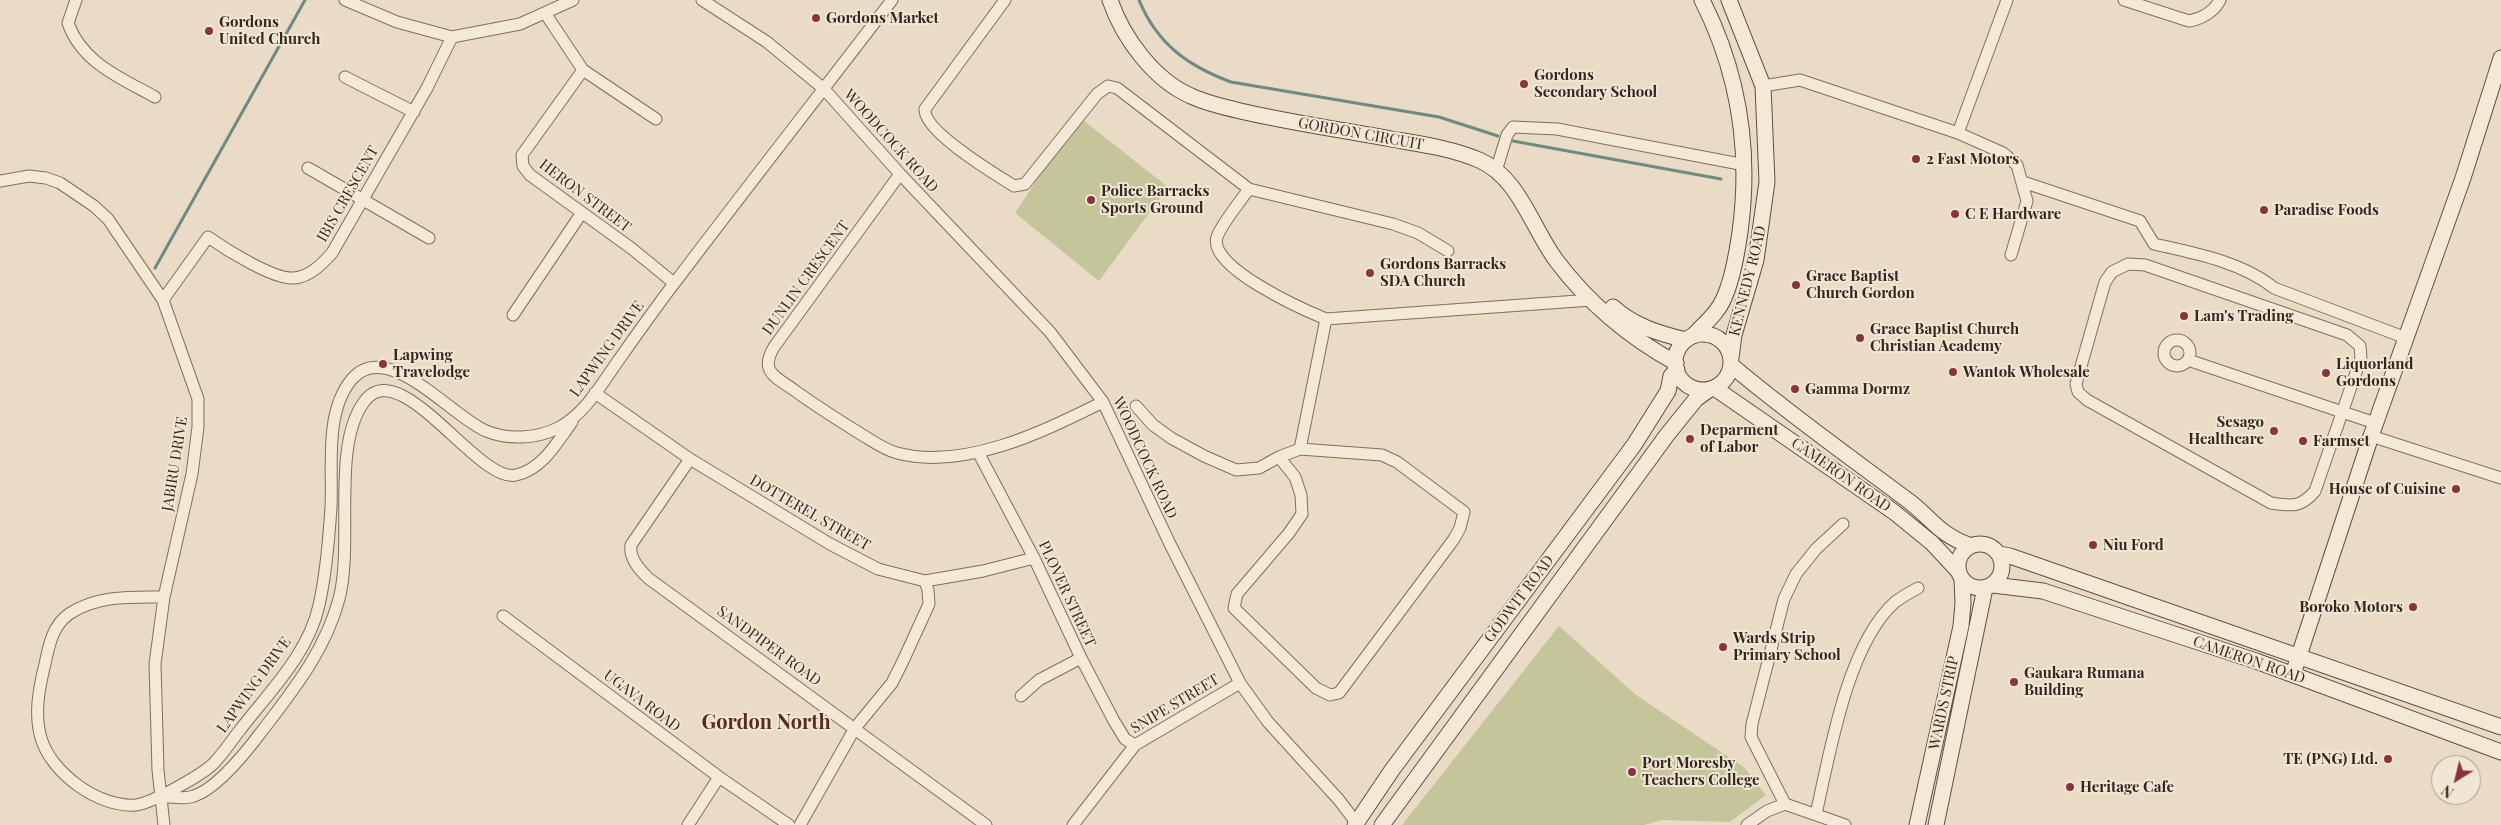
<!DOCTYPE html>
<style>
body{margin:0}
#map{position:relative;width:2501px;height:825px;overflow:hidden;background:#e9dbc5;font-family:"Playfair Display",serif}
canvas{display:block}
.north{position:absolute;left:2431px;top:755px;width:50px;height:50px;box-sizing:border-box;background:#f1e6d4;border:1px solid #a59a8c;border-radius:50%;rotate:216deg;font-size:14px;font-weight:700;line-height:20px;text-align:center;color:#33271f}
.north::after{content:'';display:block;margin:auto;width:18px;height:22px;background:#89343c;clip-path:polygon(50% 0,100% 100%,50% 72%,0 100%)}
</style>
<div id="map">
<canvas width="2501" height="825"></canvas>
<div class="north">N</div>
</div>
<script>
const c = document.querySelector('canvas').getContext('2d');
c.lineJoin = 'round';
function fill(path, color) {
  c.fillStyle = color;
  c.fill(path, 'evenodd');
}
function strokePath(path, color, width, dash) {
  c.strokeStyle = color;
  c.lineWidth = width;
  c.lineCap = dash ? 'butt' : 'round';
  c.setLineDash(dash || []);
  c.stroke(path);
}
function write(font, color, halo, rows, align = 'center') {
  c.font = font + ' "Playfair Display",serif';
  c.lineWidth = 4;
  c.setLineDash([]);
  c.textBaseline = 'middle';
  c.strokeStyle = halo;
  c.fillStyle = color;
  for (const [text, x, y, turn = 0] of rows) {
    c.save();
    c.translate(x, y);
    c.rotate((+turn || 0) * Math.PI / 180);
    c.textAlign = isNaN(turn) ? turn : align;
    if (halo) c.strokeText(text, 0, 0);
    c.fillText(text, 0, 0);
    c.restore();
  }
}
fill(new Path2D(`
 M1079,117L1168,187L1099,281L1015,213Z
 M1559,626L1636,695L1745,768L1766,795L1730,822L1662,820L1644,825H1402Z`), '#c4c59a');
strokePath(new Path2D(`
 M1139,0C1157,44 1188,66 1231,82L1439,117L1498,136
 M1513,141L1721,179
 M155,268L305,0`), '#6e8a81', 3);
const street = new Path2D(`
 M76,0L68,23C82,63 121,78 155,97
 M345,0L397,22L452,37L520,24L573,0
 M702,0L767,42L824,89L900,174L1050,332L1103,402L1169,542L1240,683L1268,722L1339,800L1358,825
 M1005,0L925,109C923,131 995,174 1014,186L1025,184L1097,94L1108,86L1117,88L1249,189L1393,224L1418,233L1448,251
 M2124,0L2189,21C2201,19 2214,12 2220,0
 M545,13L583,70L656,119
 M583,70L522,155L523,166L530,175L631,248L674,283
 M345,77L414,112
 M1763,86L1800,80L1958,133L2003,153L2017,165L2027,201L2011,255
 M1958,133L2007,0
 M308,168L429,238
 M1496,171L1507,135L1513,127L1557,129L1745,165
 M900,174L774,347C759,372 776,377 794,390C817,407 840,421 864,436C874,442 885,450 897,453C965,471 1044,431 1103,402
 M0,181L29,176L46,178L60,183L94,206L108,219L163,300L198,399V427L192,474L164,597L155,664L158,770L164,825
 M2023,182L2140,221L2154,244C2194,253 2242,262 2274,288L2406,338
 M1249,189C1241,200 1221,225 1217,237C1207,267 1304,310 1326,319L1592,300
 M2128,264L2145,265L2347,335L2360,346L2361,358L2315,491C2301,508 2291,506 2271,503L2087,400L2078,392L2076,384L2105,282L2112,272Z
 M163,300L208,237C225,249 274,280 294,278C310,277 323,263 332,253L427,88L452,37
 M513,315L581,214
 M2164 353a13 13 0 1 1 26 0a13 13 0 1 1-26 0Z
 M2188,360L2375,423
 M595,393L690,459L830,544L878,569L925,581L983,571L1034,558
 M1136,406L1153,425L1171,438L1204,456L1236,470L1259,468L1279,457L1300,449L1326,319
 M2371,436L2501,478
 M978,452L1034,558L1081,658L1114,721L1125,739L1135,745
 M1279,457L1295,477L1301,495L1302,514L1289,533L1237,594L1234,608L1316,688L1330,695L1339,693L1454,539L1460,528L1464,512L1397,462L1382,455L1300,449
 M690,459L631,545C629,558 639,569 648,578L986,825
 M164,597C132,597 97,595 69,614C52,626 49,646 45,664C39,688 34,714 41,738C51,773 99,808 136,805C152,803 204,774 215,762C224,752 232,740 240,730C269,692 309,653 319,605C326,575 329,538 331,507C333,468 324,412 352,379C387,338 451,416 486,431C508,440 536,439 558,428C585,414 601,385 618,361C637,334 656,307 676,281C747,187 820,94 892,0
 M503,616L719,777L789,825
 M1021,696L1039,680L1081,658
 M161,797C172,796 183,800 194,796C218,788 247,751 262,731C294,689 325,651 339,599C354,542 331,447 364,402C400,352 478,484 516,475C543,469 557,442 572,422
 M1785,804L1751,737L1752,724L1784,599L1796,574L1816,549L1843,524
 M1816,814C1830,753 1847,645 1895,602C1902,597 1910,592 1918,588
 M688,825L719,777
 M800,825L855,728L892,683L903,661L929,604L928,590L925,581
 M1073,825L1135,745L1240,683
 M1747,825L1767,811L1785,804L1845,825`);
const secondary = new Path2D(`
 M1110,0C1123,38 1154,80 1191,96C1208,104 1228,108 1245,112C1293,123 1342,130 1391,139C1420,144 1451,148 1479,160C1519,177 1532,228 1556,260C1587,302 1630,338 1676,363
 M1729,0L1763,86L1767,182L1756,260L1734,335L1731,358
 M1613,307C1633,326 1661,334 1686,340
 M1675 362a28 28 0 1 1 56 0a28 28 0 1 1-56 0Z
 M1693,336C1704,324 1718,313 1724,298C1733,278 1737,253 1740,232C1751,151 1739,73 1702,0
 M1731,365C1789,414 1850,457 1910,502C1934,521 1940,535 1971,546
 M1716,389L1894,512L1932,543L1958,571
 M1958 566a22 22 0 1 1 44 0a22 22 0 1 1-44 0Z
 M1999,554L2010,556L2501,727
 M1993,585L2043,591L2256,661L2501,752
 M2293,674L2371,436L2463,178L2501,58
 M1355,825L1392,770L1634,445L1668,391L1671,376L1677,370
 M1382,825L1667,435L1696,399L1710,389
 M1917,825L1961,626L1963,603L1962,579
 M1936,825L1985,588`);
strokePath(street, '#826e5d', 13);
strokePath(secondary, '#634f40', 17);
strokePath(street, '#f4e9d7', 11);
strokePath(secondary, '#f4e9d7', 15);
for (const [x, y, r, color] of [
 [816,18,5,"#89343c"],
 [209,31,5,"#89343c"],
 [1524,84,5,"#89343c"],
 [1916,159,5,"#89343c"],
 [1091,200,5,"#89343c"],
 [2264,210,5,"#89343c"],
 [1955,214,5,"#89343c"],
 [1370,273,5,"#89343c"],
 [1796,285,5,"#89343c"],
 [2184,316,5,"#89343c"],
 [1860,338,5,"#89343c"],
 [383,364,5,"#89343c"],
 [1953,372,5,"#89343c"],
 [2326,373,5,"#89343c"],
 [1795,389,5,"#89343c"],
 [2274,431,5,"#89343c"],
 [1690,439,5,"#89343c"],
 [2303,441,5,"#89343c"],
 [2456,489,5,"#89343c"],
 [2093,545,5,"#89343c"],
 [2413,607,5,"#89343c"],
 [1723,647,5,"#89343c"],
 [2014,682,5,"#89343c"],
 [2388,759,5,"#89343c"],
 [1632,772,5,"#89343c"],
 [2070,787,5,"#89343c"]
]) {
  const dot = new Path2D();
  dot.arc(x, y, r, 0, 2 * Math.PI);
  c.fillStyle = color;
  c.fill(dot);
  strokePath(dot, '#f1e6d4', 2);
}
write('bold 15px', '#33271f', '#f1e6d4', [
 ["Gordons Market",826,18],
 ["Gordons",219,22],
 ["United Church",219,39],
 ["Gordons",1534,75],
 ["Secondary School",1534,92],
 ["2 Fast Motors",1926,159],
 ["Police Barracks",1101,191],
 ["Sports Ground",1101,208],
 ["Paradise Foods",2274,210],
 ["C E Hardware",1965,214],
 ["Gordons Barracks",1380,264],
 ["SDA Church",1380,281],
 ["Grace Baptist",1806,276],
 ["Church Gordon",1806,293],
 ["Lam's Trading",2194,316],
 ["Grace Baptist Church",1870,329],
 ["Christian Academy",1870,346],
 ["Lapwing",393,355],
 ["Travelodge",393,372],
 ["Liquorland",2336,364],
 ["Gordons",2336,381],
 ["Wantok Wholesale",1963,372],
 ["Gamma Dormz",1805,389],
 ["Sesago",2264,422,"right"],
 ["Healthcare",2264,439,"right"],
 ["Deparment",1700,430],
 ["of Labor",1700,447],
 ["Farmset",2313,441],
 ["House of Cuisine",2446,489,"right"],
 ["Niu Ford",2103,545],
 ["Boroko Motors",2403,607,"right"],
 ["Wards Strip",1733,638],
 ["Primary School",1733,655],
 ["Gaukara Rumana",2024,673],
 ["Building",2024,690],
 ["TE (PNG) Ltd.",2378,759,"right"],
 ["Port Moresby",1642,763],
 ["Teachers College",1642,780],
 ["Heritage Cafe",2080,787]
], 'left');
write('15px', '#33271f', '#f1e6d4', [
 ["GORDON CIRCUIT",1361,134,10],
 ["WOODCOCK ROAD",891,141,48],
 ["IBIS CRESCENT",348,194,-60],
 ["HERON STREET",585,196,37],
 ["DUNLIN CRESCENT",806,278,-54],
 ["KENNEDY ROAD",1748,281,-76],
 ["LAPWING DRIVE",607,349,-54],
 ["WOODCOCK ROAD",1145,458,65],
 ["JABIRU DRIVE",175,464,-81],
 ["CAMERON ROAD",1841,475,35],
 ["DOTTEREL STREET",810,513,30],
 ["PLOVER STREET",1067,594,65],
 ["GODWIT ROAD",1519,599,-53],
 ["SANDPIPER ROAD",769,646,36],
 ["CAMERON ROAD",2249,660,19],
 ["LAPWING DRIVE",254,685,-54],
 ["UGAVA ROAD",642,701,37],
 ["WARDS STRIP",1944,703,-78],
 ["SNIPE STREET",1175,704,-31]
]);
write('bold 20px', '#5b2b24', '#f1e6d4', [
 ["Gordon North",766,723]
]);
</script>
